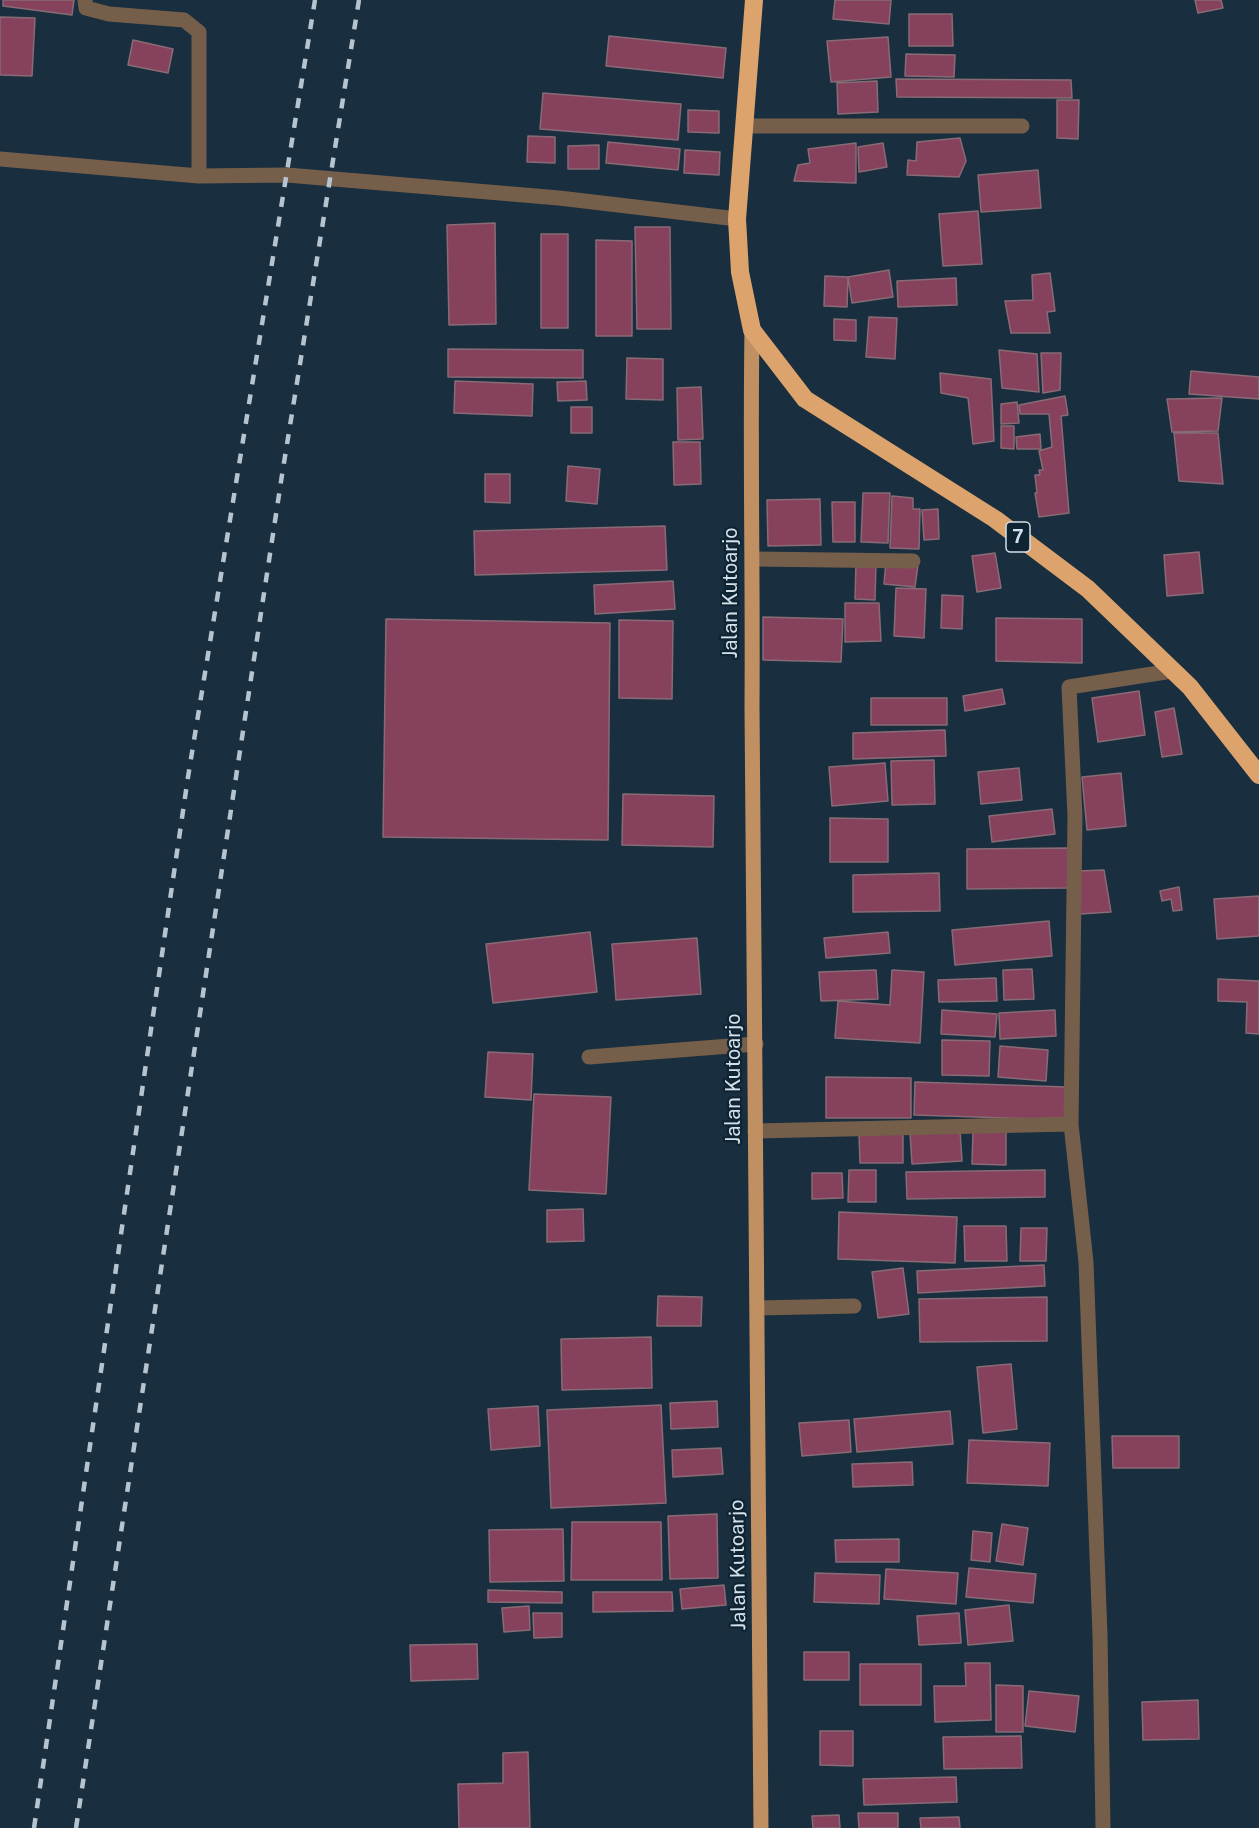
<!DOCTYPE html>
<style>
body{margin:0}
canvas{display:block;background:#192e3e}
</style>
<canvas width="1259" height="1828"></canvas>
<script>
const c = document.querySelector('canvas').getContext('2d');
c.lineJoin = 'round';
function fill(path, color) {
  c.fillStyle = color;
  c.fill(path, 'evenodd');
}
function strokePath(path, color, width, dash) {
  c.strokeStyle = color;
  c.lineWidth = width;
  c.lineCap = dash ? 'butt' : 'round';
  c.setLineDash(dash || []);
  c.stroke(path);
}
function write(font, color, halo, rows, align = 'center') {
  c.font = font + ' "Public Sans",sans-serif';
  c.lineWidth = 4.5;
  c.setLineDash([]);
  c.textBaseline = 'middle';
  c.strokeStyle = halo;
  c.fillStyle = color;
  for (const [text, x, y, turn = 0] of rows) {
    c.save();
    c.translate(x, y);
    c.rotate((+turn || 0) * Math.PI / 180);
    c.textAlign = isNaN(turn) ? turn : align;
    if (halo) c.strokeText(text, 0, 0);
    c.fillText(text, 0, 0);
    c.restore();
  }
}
const building = new Path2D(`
 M3,0H74L72,15L3,6Z
 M835,0H891L889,24L833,19Z
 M1195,0H1221L1223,8L1198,13Z
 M909,14H952L953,46H909Z
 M0,17L35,18L32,76L0,75Z
 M609,36L726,48L723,78L606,66Z
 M888,37L891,77L831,82L827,41Z
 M133,40L173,49L168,73L128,65Z
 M906,54L955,55L954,77L905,76Z
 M896,79L1071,80L1072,98L897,97Z
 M877,81L878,112L838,114L837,83Z
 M543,93L681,104L678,140L540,129Z
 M1057,100H1079L1078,139L1057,138Z
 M688,110L719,111V133L688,132Z
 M528,136L555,137V163L527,162Z
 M960,138L966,161L959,177L907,175L908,160L916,161L917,142Z
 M608,142L680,149L678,170L606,163Z
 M856,143V183L794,181L798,165L810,163L808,149Z
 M883,143L887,167L859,172L858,147Z
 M599,145V169H568V146Z
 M685,150L720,152L719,175L684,173Z
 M1038,170L1041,208L981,212L978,175Z
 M978,211L982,264L943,266L939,214Z
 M495,223L496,324L449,325L447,225Z
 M635,227H670L671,329H637Z
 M541,234H568V328H541Z
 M596,240L632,241V336H596Z
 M889,270L893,297L852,303L848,277Z
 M1050,273L1055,311L1047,312L1050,333H1011L1005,301L1033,300L1032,275Z
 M825,276L848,277L847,307L824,306Z
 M956,278L957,305L898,307L897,281Z
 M869,317L897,318L895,359L866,357Z
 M834,319L856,320V341L834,340Z
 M448,349L583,350V378L448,377Z
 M999,350L1037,354L1039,392L1002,388Z
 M1041,353H1061L1060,390L1043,393Z
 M627,358L663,359V400L626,399Z
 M1191,371L1259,377V399L1189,394Z
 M940,373L991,379L994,441L973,444L968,398L941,393Z
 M455,381L533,384L532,416L454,413Z
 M586,381L587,400L558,401L557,382Z
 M701,387L703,439L678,440L677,388Z
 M1065,396L1068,415L1061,416L1069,513L1039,517L1035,493H1037L1035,475H1040L1039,470H1043L1039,451L1052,447L1049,414H1020L1019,405Z
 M1222,398L1218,431L1172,432L1167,399Z
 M1017,402L1019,423L1001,424V404Z
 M571,407H592V433H571Z
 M1001,426H1014V449L1001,448Z
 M1174,433H1218L1223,484L1179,481Z
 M1040,434L1041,449H1017L1016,437Z
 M673,442H700L701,484L674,485Z
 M568,466L600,469L597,504L566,501Z
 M485,474H510V503L485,502Z
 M863,493H890L888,543L861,542Z
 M892,496L913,498V509H920L919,549L890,548Z
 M820,499L821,545L768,546L767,500Z
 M832,502H855V542H833Z
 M938,509L939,539L924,540L922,510Z
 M665,526L667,570L475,575L474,531Z
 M1199,552L1203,593L1167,596L1164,555Z
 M995,553L1001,588L977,592L972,556Z
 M886,561L918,565L915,587L884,584Z
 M856,562H876L875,600L855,599Z
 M673,581L675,609L595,614L594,585Z
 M896,588L926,589L924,638L894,636Z
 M942,595L963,596L962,629L941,628Z
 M845,603H879L881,641L845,642Z
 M763,617L843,619L841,662L763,660Z
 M996,618L1082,619V663L996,661Z
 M386,619L610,623L608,840L383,837Z
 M619,620L673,621L672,699L619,698Z
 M1002,689L1005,704L965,711L963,696Z
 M1139,691L1145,735L1098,742L1092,698Z
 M871,698H947V725H871Z
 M1174,708L1182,754L1162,757L1155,712Z
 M945,730L946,756L853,759V733Z
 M934,760L935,804L892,805L891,761Z
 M885,763L888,801L832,806L829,767Z
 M1019,768L1022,800L981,804L978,772Z
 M1121,773L1126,826L1087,830L1082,777Z
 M623,794L714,796L713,847L622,845Z
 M1052,809L1055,834L992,842L989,816Z
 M830,818L888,819V862H830Z
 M1068,848L1069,888L967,889V849Z
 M1104,870L1111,912L1080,914L1078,871Z
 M939,873L940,911L853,912V875Z
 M1179,887L1182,910L1173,911L1171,899L1162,901L1160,891Z
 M1259,896V936L1217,939L1214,899Z
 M1049,921L1052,956L955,965L952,930Z
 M590,932L597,992L493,1003L486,944Z
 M888,932L890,953L826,958L824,938Z
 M697,938L701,994L616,1000L612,944Z
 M1032,969L1034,999L1004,1000L1003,970Z
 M876,970L878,999L821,1001L819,972Z
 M892,970L924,972L920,1043L835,1038L838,1001L890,1005Z
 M996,978L997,1001L939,1002L938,980Z
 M1218,979L1259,981V1034L1246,1033L1247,1002L1218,1001Z
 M942,1010L997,1014L995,1037L941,1034Z
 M1055,1010L1056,1036L1000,1039L999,1013Z
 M942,1040L990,1041L989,1076L942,1075Z
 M1000,1046L1048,1050L1046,1081L998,1077Z
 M488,1052L533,1054L531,1100L485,1097Z
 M826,1077L911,1078V1118H826Z
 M915,1082L1067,1087V1120L914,1115Z
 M534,1094L611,1097L606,1194L529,1190Z
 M960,1130L962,1161L912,1164L910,1133Z
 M973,1131L1006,1132V1165L972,1164Z
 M903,1133V1163H860L859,1134Z
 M849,1170H876V1202H848Z
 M1045,1170V1197L907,1199L906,1172Z
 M812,1173H842L843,1198L812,1199Z
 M583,1209L584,1241L547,1242V1210Z
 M839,1212L957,1217L955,1263L838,1259Z
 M964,1226H1006L1007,1261H965Z
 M1021,1228H1047L1046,1261H1020Z
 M1044,1265L1045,1286L918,1293L917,1271Z
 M903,1268L909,1314L878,1318L872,1272Z
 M658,1296L702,1297L701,1326H657Z
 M1047,1297V1341L920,1342L919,1299Z
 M651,1337L652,1388L562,1390L561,1339Z
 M1011,1364L1017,1429L983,1433L977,1367Z
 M717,1401L718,1427L671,1429L670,1403Z
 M661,1405L666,1503L551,1508L547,1410Z
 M538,1406L540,1446L491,1450L488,1409Z
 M950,1411L953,1444L857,1452L854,1419Z
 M849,1420L851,1452L802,1456L799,1423Z
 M1112,1436H1179V1468H1113Z
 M969,1440L1050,1443L1048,1486L967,1483Z
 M721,1448L723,1474L673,1477L672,1450Z
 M912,1462L913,1485L853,1487L852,1464Z
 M717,1514L718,1578L670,1579L668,1516Z
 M572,1522H661L662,1580H571Z
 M1002,1524L1028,1528L1023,1565L996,1561Z
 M563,1529L564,1581L490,1582L489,1530Z
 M973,1531L992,1533L990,1562L971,1560Z
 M899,1539V1562H836L835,1540Z
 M969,1568L1036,1574L1033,1603L966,1597Z
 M886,1569L958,1573L956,1604L884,1599Z
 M815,1573L880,1575L879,1604L814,1602Z
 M724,1585L726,1605L682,1609L680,1589Z
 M488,1590L562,1592V1603L488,1602Z
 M593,1592H672L673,1611L593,1612Z
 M1009,1605L1013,1641L968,1645L965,1610Z
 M529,1606L530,1630L504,1632L502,1608Z
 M533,1613H562V1637L534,1638Z
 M959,1613L961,1643L919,1645L917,1616Z
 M477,1644L478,1679L411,1681L410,1645Z
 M804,1652H849V1680H804Z
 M965,1663H990L991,1720L935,1722L934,1686H966Z
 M860,1664H921V1705H860Z
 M996,1685L1023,1686V1732H996Z
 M1029,1691L1079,1696L1075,1732L1025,1726Z
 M1198,1700L1199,1739L1143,1740L1142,1702Z
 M820,1731H853V1766L820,1765Z
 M1021,1736L1022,1768L944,1769L943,1737Z
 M528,1752L530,1828H459L458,1784L503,1783V1753Z
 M956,1777L957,1802L864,1805L863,1779Z
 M858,1813H898V1828H859Z
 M839,1815L840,1828H813L812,1816Z
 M959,1817L960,1828H921L920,1818Z`);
fill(building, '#86425d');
strokePath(building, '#886b75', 1.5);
strokePath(new Path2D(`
 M85,0L86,8L109,14L184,20L199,32V176
 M744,126H1022
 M0,159L199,176L287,175L559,198L737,219
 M754,559L913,561
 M589,1057L756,1044
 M755,1131L1071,1124
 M757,1308L854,1306
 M1103,1828L1100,1635L1086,1262L1071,1124L1075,816L1069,687L1172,671`), '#765f4a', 15);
strokePath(new Path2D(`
 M752,330C750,456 753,581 752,706L761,1828`), '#c09063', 15);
strokePath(new Path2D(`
 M754,0L737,219L740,272L752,330L805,399L995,519L1088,589L1190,687L1259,775`), '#dda36d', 18);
strokePath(new Path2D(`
 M34,1828L188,777L315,0
 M76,1828L282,475L359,0`), '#b6c4cf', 4.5, [10, 10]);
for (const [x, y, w] of [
 [1018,537,24]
]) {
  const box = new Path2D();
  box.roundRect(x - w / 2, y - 15, w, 30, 4.5);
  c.fillStyle = '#0f2433';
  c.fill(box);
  strokePath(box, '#d4e0ea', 1.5);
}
write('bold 18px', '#d4e0ea', null, [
 ["7",1018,537]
]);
write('20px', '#d4e0ea', '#0f2433', [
 ["Jalan Kutoarjo",731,593,-90],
 ["Jalan Kutoarjo",734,1079,-90],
 ["Jalan Kutoarjo",738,1565,-91]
]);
</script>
